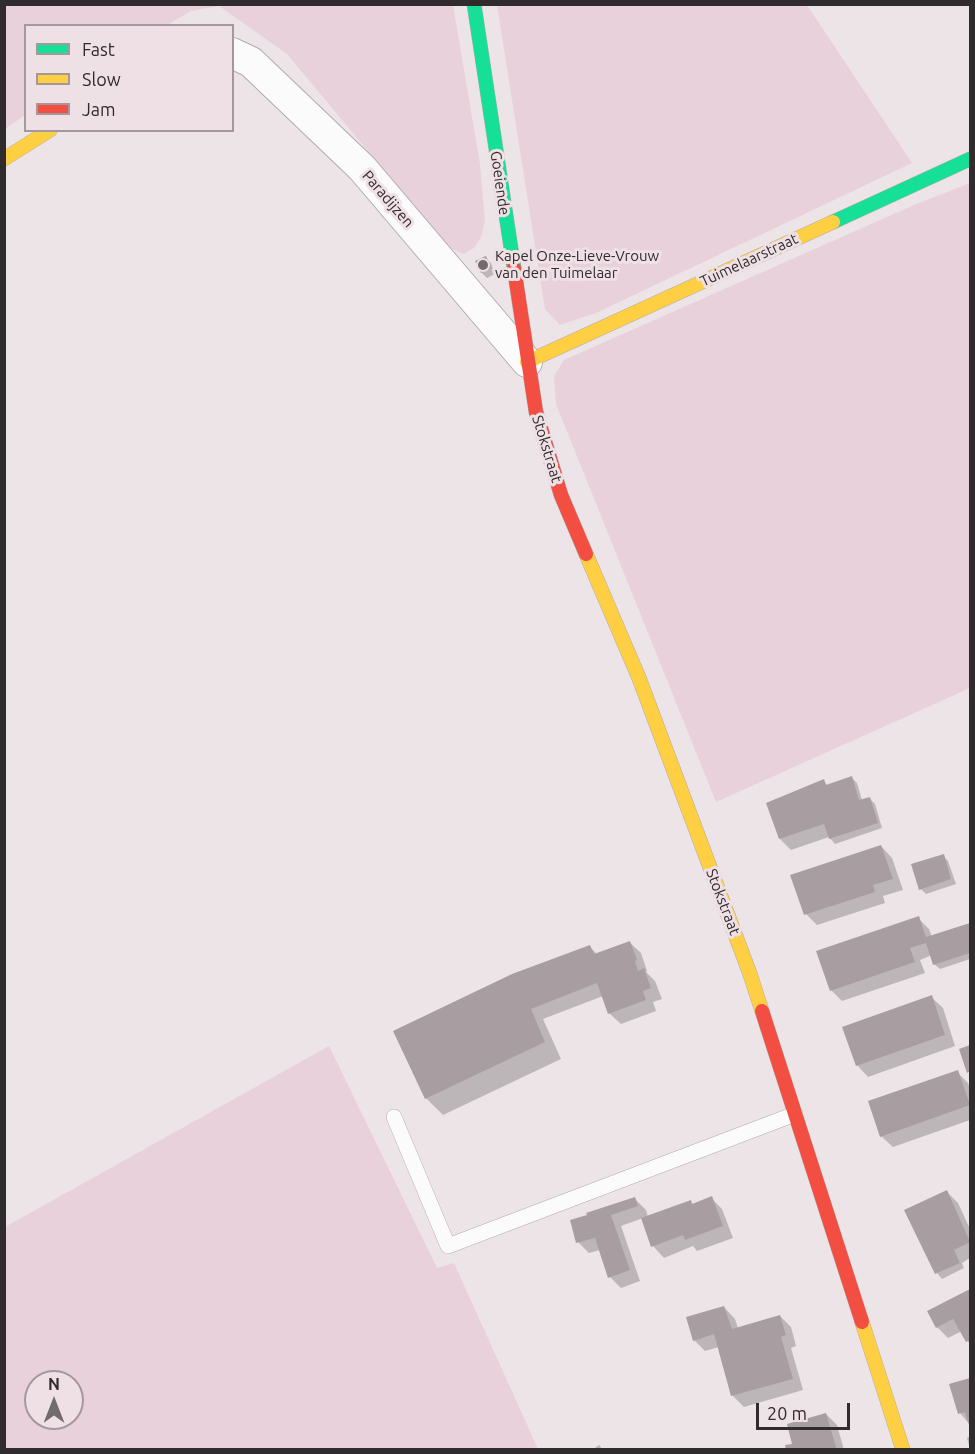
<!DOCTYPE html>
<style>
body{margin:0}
#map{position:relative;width:975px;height:1454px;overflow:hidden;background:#ece4e7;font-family:Ubuntu,sans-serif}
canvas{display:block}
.frame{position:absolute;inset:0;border:6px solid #302b2d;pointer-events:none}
.legend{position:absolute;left:24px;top:24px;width:210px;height:108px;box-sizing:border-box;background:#efe0e6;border:2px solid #a3989c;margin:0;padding:8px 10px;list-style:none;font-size:18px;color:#302b2d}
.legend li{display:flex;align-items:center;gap:12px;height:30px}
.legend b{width:30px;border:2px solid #a3989c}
.north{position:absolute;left:24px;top:1370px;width:60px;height:60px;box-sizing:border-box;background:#efe0e6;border:2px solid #a3989c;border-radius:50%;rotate:0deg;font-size:16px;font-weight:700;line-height:24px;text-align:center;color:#302b2d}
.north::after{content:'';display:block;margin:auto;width:21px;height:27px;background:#726c6e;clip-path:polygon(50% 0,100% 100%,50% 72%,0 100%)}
.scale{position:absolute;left:756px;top:1403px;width:94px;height:27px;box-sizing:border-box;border:3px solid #302b2d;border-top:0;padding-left:8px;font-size:18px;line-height:21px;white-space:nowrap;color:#302b2d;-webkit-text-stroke:4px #efe0e6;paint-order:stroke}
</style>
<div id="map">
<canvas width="975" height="1454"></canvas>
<div class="frame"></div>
<ul class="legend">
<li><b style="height:8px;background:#16e098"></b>Fast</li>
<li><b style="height:8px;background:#ffcf43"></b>Slow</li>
<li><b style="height:8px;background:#f24e42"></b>Jam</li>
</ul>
<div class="north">N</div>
<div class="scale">20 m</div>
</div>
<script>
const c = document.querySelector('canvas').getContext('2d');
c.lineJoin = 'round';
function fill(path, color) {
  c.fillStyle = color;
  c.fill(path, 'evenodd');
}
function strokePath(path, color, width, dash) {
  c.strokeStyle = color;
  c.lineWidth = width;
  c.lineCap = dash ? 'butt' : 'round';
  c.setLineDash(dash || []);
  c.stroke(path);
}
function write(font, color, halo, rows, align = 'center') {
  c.font = font + ' Ubuntu,sans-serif';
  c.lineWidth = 6;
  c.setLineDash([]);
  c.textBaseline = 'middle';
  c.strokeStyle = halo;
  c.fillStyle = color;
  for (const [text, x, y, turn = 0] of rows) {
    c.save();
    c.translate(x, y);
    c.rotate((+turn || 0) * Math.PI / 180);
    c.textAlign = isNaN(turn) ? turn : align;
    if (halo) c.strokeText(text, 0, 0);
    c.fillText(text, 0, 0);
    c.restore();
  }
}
fill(new Path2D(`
 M5,5H453L480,164L485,221L481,237L474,248L463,254L448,247L287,54L219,6L191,11L167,25L26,26L25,115L5,129Z
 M497,5H807L912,163L596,313L560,325L545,309Z
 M970,183V688L716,802L556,404L554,376L564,360L914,205Z
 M329,1046L437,1268L454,1263L538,1449H5V1227ZM36,1382H72V1418H36Z`), '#e9d1db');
fill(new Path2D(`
 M486,258L491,263L495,274L487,278L482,273L477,262Z
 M852,778L857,783L862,800L869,798L875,804L882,828L835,844L829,837L791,850L780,839L823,781L828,786Z
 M881,846L892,858L903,890L883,896L885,903L817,925L806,914Z
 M943,856L948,861L956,884L926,894L921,889Z
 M918,918L929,929L932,937L970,924V959L940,969L934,964L932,955L920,960L925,973L842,1001L831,990Z
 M629,942L641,953L647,971L646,972L655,981L662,999L653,1002L656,1011L621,1024L609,1013L603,996L543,1019L561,1059L443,1115L426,1098L590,947L597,954Z
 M931,997L943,1008L955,1046L868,1077L857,1065Z
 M957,1072L968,1083L970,1089V1120L893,1147L881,1136Z
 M947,1192L958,1203L970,1229V1258L962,1263L964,1268L942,1279L937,1273L906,1211Z
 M711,1198L722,1209L733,1238L697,1251L693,1246L664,1258L653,1246L643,1218L621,1226L640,1281L621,1288L610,1277L600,1250L589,1253L578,1242L572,1221L635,1199L646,1210L648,1217L690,1202L693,1205Z
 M970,1291V1345L962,1331L948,1338L937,1327L930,1312Z
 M724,1307L735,1319L738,1328L780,1316L791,1327L796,1346L791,1348L803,1390L744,1407L733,1396L719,1347L705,1351L694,1340Z
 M970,1379V1425L960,1413L951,1385Z
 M826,1414L837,1425L844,1450H788Z
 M970,1436V1449L967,1438Z
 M599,1445L603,1450H592Z`), '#0003');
fill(new Path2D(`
 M486,256L491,268L481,273L475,261Z
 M852,776L859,800L870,797L878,823L829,839L824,824L779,839L766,803L824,779L826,785Z
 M881,845L893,879L873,885L875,892L804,915L790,875Z
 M944,854L951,879L919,890L911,864Z
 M919,916L926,937L970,923V953L933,965L926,943L910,948L915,962L830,991L816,951Z
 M630,941L637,960L635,961L638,971L644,968L651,988L643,991L646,1000L608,1014L597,983L531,1009L545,1042L425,1099L393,1031L512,974L590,945L594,954Z
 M932,995L945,1035L856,1066L842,1027Z
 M970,1045V1071L967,1073L959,1049Z
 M958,1070L970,1105L880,1137L868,1101Z
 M947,1190L970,1242L954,1250L960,1263L935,1274L904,1210Z
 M712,1196L723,1226L685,1240L683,1235L651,1247L641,1218L691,1200L692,1204Z
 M635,1197L638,1206L611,1215L630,1270L608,1278L595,1238L576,1243L570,1220L587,1215L586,1213Z
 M970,1289V1340L966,1342L953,1319L936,1328L927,1311Z
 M724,1306L732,1329L780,1315L786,1335L781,1337L793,1379L731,1396L714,1334L693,1341L686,1317Z
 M970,1378V1428L965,1412L958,1414L949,1384Z
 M826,1413L837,1450H786L785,1445L792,1444L787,1424Z`), '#a89ea2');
const lane = new Path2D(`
 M394,1117L448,1246L795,1114`);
const street = new Path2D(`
 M232,53L251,62L362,168L527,362`);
const fast = new Path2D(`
 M474,4L514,268
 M833,222L970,159`);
const slow = new Path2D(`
 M4,159L50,130
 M527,362L833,222
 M586,554L639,678L750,974L762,1011
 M862,1322L903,1450`);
const jam = new Path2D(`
 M514,268L536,412L561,495L586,554
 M762,1011L862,1322`);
strokePath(lane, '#b2acae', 16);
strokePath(street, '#b2acae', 32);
strokePath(fast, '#b2acae', 15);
strokePath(slow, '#b2acae', 15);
strokePath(jam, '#b2acae', 15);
strokePath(lane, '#fcfbfb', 15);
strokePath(street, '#fcfbfb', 30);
strokePath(fast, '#16e098', 14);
strokePath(slow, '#ffcf43', 14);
strokePath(jam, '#f24e42', 14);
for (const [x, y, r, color] of [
 [483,265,6,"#726c6e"]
]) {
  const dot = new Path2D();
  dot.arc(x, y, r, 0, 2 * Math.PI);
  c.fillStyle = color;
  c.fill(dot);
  strokePath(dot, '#efe0e6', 2);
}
write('15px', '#302b2d', '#efe0e6', [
 ["Goeiende",500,183,82],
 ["Paradijzen",388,199,49],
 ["Tuimelaarstraat",749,260,-25],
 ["Stokstraat",547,449,73],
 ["Stokstraat",723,902,69]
]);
write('15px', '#302b2d', '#efe0e6', [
 ["Kapel Onze-Lieve-Vrouw",495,256],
 ["van den Tuimelaar",495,273]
], 'left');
</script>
